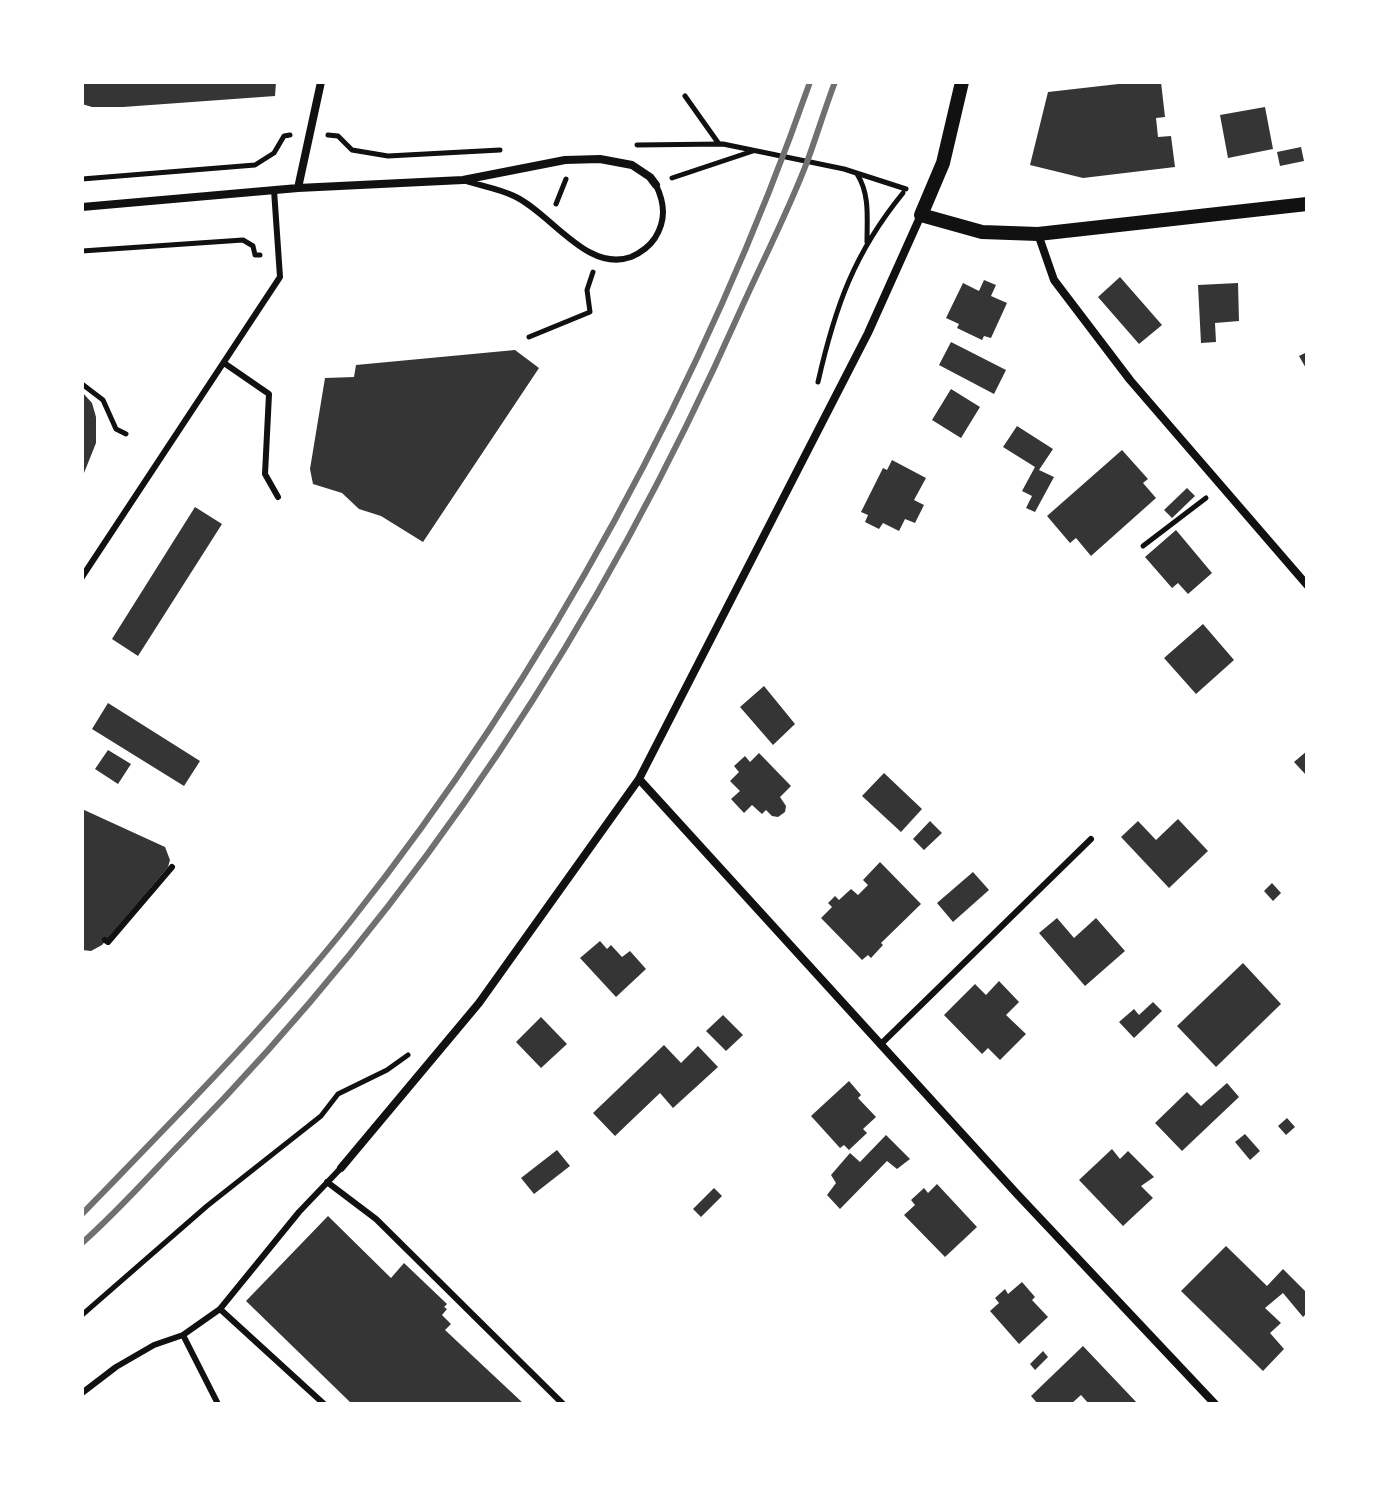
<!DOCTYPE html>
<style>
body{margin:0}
#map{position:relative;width:1389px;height:1486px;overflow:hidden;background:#fff;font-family:"Alegreya Sans",sans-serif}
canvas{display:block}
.frame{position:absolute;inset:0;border:84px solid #fff;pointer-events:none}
</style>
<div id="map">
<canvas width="1389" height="1486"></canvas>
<div class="frame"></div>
</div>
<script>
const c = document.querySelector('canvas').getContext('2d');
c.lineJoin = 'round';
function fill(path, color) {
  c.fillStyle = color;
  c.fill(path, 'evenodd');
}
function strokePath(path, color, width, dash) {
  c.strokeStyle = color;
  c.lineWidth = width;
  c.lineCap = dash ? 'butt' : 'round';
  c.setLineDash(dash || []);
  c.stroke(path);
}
fill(new Path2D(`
 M82,82H276L275,96L123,107H92L82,104Z
 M1136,82H1161L1165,117L1156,118L1158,137L1171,136L1175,167L1083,178L1030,165L1048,92Z
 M1265,107L1273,149L1228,158L1220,115Z
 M1301,147L1304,161L1280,166L1277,152Z
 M1120,277L1162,325L1139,344L1098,297Z
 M984,280L996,285L991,296L1007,303L991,338L984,336L982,340L957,328L959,324L946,318L963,283L979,291Z
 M1238,283L1239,321L1215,323L1216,342L1201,343L1198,285Z
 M951,342L1006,370L994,394L939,365Z
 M515,350L539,368L423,542L381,516L359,509L342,493L313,484L310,469L325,378L354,377L356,365Z
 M1307,352V370L1299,356Z
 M951,389L980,407L961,438L932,420Z
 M82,392L92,403L96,417V443L82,478Z
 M1017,426L1053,449L1039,470L1054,477L1035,512L1026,508L1032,496L1022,491L1035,467L1003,447Z
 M1122,450L1148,479L1143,483L1156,498L1091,556L1076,538L1070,543L1047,516Z
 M892,460L926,478L914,500L924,505L915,523L905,519L899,531L883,523L879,529L865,522L868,515L861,512L883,468L887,470Z
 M1187,488L1195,496L1172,518L1164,510Z
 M195,507L222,524L138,656L112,639Z
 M1176,530L1212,573L1188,594L1178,583L1172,588L1145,557Z
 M1203,624L1234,660L1196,694L1164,658Z
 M764,686L795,724L773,745L740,707Z
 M108,703L200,761L184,786L92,729Z
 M108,750L131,764L118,784L95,769Z
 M1307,751V776L1294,762Z
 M759,753L791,786L780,797L786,806L785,812L778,817L772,816L766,810L762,814L752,805L744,813L731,799L740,791L730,781L739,772L734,766L745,756L750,762Z
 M884,773L922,809L901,832L862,796Z
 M82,809L165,847L170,860L168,867L102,945L91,951L82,950Z
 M1178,819L1208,851L1169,888L1121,837L1138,821L1156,840Z
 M930,821L942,833L924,850L913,839Z
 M880,862L921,904L881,943L883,945L871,958L868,955L862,960L821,918L832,907L828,903L835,896L839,900L851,889L858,895L868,885L863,880Z
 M973,872L989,890L953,922L937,903Z
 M1272,883L1281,893L1273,901L1264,891Z
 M1057,918L1074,938L1096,918L1125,951L1085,986L1039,933Z
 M600,941L607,949L611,945L622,957L630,951L646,969L616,997L580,958Z
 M1243,963L1281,1004L1216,1067L1177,1026Z
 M999,981L1019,1002L1006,1015L1026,1034L1000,1060L988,1048L982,1054L944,1015L975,984L986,995Z
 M1153,1002L1162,1011L1134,1038L1119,1022L1134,1009L1139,1015Z
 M723,1015L743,1035L726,1051L706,1031Z
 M541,1017L567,1044L541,1068L516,1042Z
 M664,1045L681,1063L698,1046L718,1067L673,1108L660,1093L615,1136L593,1113Z
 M849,1081L861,1095L858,1098L876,1117L863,1129L867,1133L849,1150L844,1145L840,1148L811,1116Z
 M1227,1083L1239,1097L1182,1151L1155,1123L1187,1092L1201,1106Z
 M1287,1118L1295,1127L1286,1135L1278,1126Z
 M1245,1134L1260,1151L1250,1160L1235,1142Z
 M886,1135L910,1159L897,1169L887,1161L840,1209L827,1195L836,1183L831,1175L850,1153L860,1162Z
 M1112,1149L1120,1159L1128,1151L1154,1177L1141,1186L1153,1198L1123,1226L1079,1180Z
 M557,1150L570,1166L534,1194L521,1178Z
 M937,1184L977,1227L945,1257L904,1215L915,1205L911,1200L924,1188L928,1193Z
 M714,1188L722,1196L701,1217L693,1209Z
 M328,1216L391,1278L404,1263L447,1304L444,1307L447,1309L442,1315L451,1324L445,1330L524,1404H352L246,1301Z
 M1226,1246L1267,1286L1283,1269L1307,1293V1313L1303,1317L1283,1293L1265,1308L1281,1323L1270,1333L1284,1349L1263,1371L1181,1291Z
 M1022,1282L1035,1297L1032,1300L1048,1317L1019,1344L990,1311L999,1303L995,1298L1005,1289L1008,1294Z
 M1083,1346L1138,1404H1089L1081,1395L1071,1404H1038L1031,1396Z
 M1043,1351L1048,1357L1035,1370L1030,1364Z`), '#353535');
strokePath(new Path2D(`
 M685,96L719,144
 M328,135L338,136L352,150L388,156L500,150
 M637,145L723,144L844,169L906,189
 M857,174C870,194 867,218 867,242
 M672,178L753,151
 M82,179L255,165L274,153L284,136L290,135
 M556,204L566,179
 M82,251L243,240L253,246L255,255H260
 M529,337L590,312L587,290L593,272
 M818,382C835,307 854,253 903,193
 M82,384L103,400L116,429L126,434
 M1143,546L1206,498
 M82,1315L207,1206L321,1116L338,1094L387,1070L408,1055`), '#111', 5);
strokePath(new Path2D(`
 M466,181C482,186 500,189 514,196C551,213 587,273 631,257C640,253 649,247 655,238C666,220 665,204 656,185
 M224,363L269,394L265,474L278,497
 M82,577L280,277L274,190
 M105,940L108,942L172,867
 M880,1045L1091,839
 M327,1182L376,1219L563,1404
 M220,1309L324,1404
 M183,1335L218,1404
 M82,1393L116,1367L154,1345L183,1335L220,1309L299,1212L341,1168`), '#111', 6);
strokePath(new Path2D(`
 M298,188L321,82
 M82,207L298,188L463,180L565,160L600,159L632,165L650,177L656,185
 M1038,234L1054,280L1130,380L1307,585
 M639,779L1017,1194L1215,1404
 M341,1168L479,1003L639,779L868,333L921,215`), '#111', 8);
strokePath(new Path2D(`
 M962,82L943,163L921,215L982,232L1038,234L1307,204`), '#111', 14);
strokePath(new Path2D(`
 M82,1214C174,1119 267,1026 350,922C546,675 706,379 810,82
 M82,1243C117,1212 148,1177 181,1143C422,898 601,624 741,309C763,260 788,212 807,162C817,135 825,108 835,82`), '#707070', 6);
</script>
